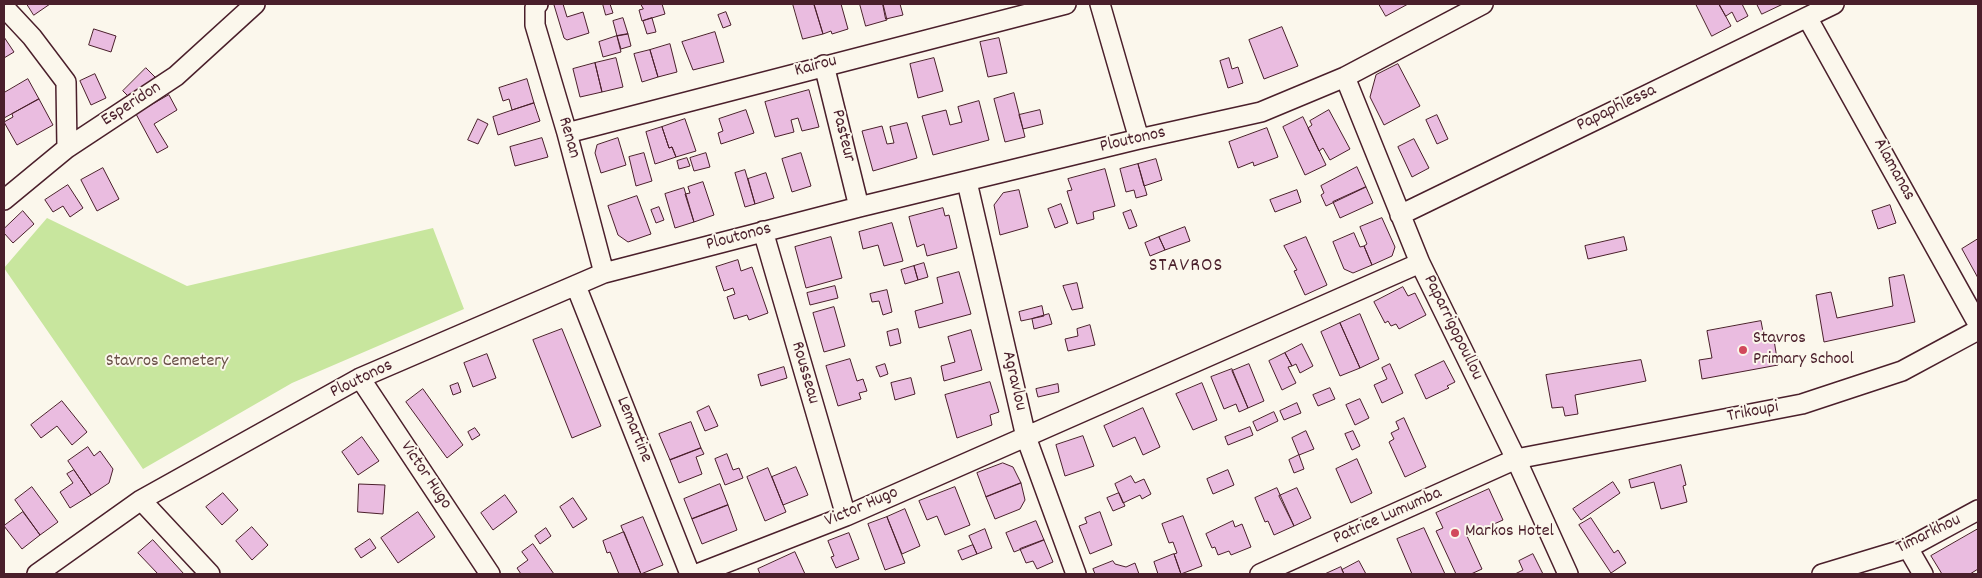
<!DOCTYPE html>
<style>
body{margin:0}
#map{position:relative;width:1982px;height:578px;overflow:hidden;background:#fbf7ec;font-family:Dekko,sans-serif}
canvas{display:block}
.frame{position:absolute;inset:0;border:5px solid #4a1f2b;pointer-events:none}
</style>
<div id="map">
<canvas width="1982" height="578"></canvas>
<div class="frame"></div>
</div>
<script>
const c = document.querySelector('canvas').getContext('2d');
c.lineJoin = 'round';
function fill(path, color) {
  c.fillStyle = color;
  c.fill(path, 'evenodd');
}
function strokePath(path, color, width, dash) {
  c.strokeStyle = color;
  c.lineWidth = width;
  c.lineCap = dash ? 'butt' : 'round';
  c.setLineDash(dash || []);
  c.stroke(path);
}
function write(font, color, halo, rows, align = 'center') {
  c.font = font + ' Dekko,sans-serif';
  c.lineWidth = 4;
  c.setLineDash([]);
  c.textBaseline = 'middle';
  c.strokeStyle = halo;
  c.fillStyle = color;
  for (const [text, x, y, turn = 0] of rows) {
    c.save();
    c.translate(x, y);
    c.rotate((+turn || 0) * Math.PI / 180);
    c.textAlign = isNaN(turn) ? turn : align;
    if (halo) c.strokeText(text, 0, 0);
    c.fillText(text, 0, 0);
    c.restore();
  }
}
fill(new Path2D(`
 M47,218L187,286L433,228L464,309L292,383L143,469L4,268Z`), '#c8e69e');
const building = new Path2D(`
 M27,4H50L34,15Z
 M563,4L567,17L583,12L589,33L567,40L564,38L554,5Z
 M603,4H610L613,13L606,15Z
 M641,4H662L665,14L642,21L639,10L643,9Z
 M793,4H814L823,34L803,39Z
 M819,4H841L848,29L832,34L831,31L823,34L814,5Z
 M860,4H883L887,20L866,26Z
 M883,4H900L903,15L886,19Z
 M1379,4H1408L1386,16Z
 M1696,4H1719L1731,26L1712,36Z
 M1719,4H1742L1748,16L1737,22L1732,12L1726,16Z
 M1757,4H1783L1762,14Z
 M726,12L731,25L723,28L718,15Z
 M623,18L628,34L617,36L613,21Z
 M652,18L656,32L647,34L643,21Z
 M1282,27L1298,66L1264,79L1249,40Z
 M94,29L116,36L111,52L89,45Z
 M715,32L724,62L693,70L682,42Z
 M628,34L631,46L621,49L617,36Z
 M617,36L621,52L603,57L599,42Z
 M4,37L14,52L4,58Z
 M999,38L1007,73L988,77L980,42Z
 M670,44L677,72L658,77L650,50Z
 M650,50L658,77L642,82L634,54Z
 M616,58L623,87L602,92L595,63Z
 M934,58L943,91L918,98L910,64Z
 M1229,58L1232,69L1238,67L1243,83L1228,88L1220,61Z
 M595,63L602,92L580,97L573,69Z
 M1398,64L1420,106L1384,125L1370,97L1376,75Z
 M146,68L155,77L132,100L123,91Z
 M95,74L106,98L91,105L80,81Z
 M28,79L39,99L4,118V93Z
 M527,79L534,103L512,110L509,99L503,101L499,88Z
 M809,90L819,127L802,131L798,118L791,120L794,132L775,137L765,102Z
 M1014,93L1025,137L1005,142L994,99Z
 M169,95L177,110L154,124L168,147L157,153L136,114Z
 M39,99L53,125L17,145L4,122L13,117L12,114Z
 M979,101L989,140L933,155L922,116L946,110L950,125L962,122L958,107Z
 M534,103L540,121L498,135L493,117Z
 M746,110L754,133L721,144L718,133L723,131L719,119Z
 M1040,110L1043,124L1023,129L1019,115Z
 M1329,110L1350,149L1330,160L1323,148L1319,151L1308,128L1312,125L1310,121Z
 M1437,115L1448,139L1437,144L1426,120Z
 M1303,117L1326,165L1305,175L1283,127Z
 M478,119L488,124L478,144L468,140Z
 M685,119L696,151L676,157L672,147L669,148L662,127Z
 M907,123L917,158L873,171L862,131L882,126L887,144L894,143L890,127Z
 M662,127L669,148L672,147L676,157L655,164L646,132Z
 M1267,128L1278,157L1254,166L1253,162L1238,168L1229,142Z
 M542,138L548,157L515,166L510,147Z
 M618,138L626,165L601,173L595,153L597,145Z
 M1414,139L1429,168L1412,177L1398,147Z
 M644,153L652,181L636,186L629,157Z
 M706,153L710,167L694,171L690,158Z
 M801,153L811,186L792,192L782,159Z
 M687,158L690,166L679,169L677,161Z
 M1156,159L1162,180L1144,186L1138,164Z
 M1138,164L1147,195L1136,198L1134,190L1126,192L1120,169Z
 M1357,167L1366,187L1326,206L1321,195L1324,193L1321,186Z
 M103,168L119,199L97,211L81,180Z
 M1105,169L1115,206L1093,212L1094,219L1077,224L1067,191L1072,190L1068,179Z
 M745,170L755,204L745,207L735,173Z
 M766,173L774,198L755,204L748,179Z
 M703,182L714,215L694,222L685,194L690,193L688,187Z
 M68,185L83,208L70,217L63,206L53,212L45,200Z
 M1366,187L1373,203L1340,218L1333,202Z
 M684,188L694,222L675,228L665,194Z
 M1019,190L1028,227L1000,235L994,205L1003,193Z
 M1297,190L1301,202L1275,212L1270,200Z
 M637,196L651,234L628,242L618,235L608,206Z
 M1061,204L1068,223L1055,228L1048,209Z
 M1890,205L1896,223L1878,229L1872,211Z
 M659,207L664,220L656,223L651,210Z
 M943,208L945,216L949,215L957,248L927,256L924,244L917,247L909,217Z
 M1131,210L1137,226L1129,229L1123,213Z
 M23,211L34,224L13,243L4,233V229Z
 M1382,218L1395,247L1392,256L1372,265L1364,246L1367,244L1360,227Z
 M892,223L903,261L884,266L878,245L863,249L859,232Z
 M1185,227L1190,241L1165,250L1159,237Z
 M1354,233L1360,247L1364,246L1372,265L1353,273L1344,269L1333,242Z
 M831,237L842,278L806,288L795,247Z
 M1159,237L1165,250L1150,256L1145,243Z
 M1306,237L1327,285L1305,295L1294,271L1297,270L1284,246Z
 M1624,237L1627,250L1588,259L1585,246Z
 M1978,239V278L1962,249Z
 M738,260L741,271L752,267L768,313L749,320L747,315L734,319L727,297L735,294L733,288L724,291L716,267Z
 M924,263L928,277L918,280L914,266Z
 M914,266L918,280L905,284L901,270Z
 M959,272L971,314L919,328L915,311L943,303L937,278Z
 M1904,275L1915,322L1824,342L1816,295L1831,292L1837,318L1893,306L1889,278Z
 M1077,283L1083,308L1072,310L1063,286Z
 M835,286L838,298L810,305L807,293Z
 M1403,287L1408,296L1415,293L1426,315L1399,329L1396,324L1391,326L1388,321L1385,323L1374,302Z
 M887,290L892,312L883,315L879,301L872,302L870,294Z
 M1042,306L1044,316L1021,321L1019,312Z
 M834,307L845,346L824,352L813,313Z
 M1049,314L1052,324L1034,329L1032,319Z
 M1360,314L1379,359L1360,368L1340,323Z
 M1761,321L1765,342L1774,340L1778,365L1702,379L1699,360L1712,358L1707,331Z
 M1340,323L1360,368L1340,376L1321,332Z
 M1090,325L1095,345L1068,351L1065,339L1078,336L1077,329Z
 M562,329L601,426L572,438L533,340Z
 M898,329L901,343L890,346L887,332Z
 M971,330L982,370L944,381L941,366L955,362L948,337Z
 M1302,344L1313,366L1300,373L1296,364L1292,366L1285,353Z
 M1285,353L1292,366L1288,367L1296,383L1282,390L1269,361Z
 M487,354L496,378L473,387L464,363Z
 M850,359L857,381L863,379L867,391L859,393L861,399L838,406L826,366Z
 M1641,360L1646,381L1575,395L1578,414L1565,416L1563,407L1552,408L1546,375Z
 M1444,361L1455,382L1447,386L1449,388L1426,399L1415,375Z
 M885,364L888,374L880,377L876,367Z
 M1249,364L1264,401L1248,408L1232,371Z
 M1390,364L1403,393L1382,403L1374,385L1387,379L1382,368Z
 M784,367L787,378L761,386L758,375Z
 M1232,369L1248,408L1239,412L1236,404L1224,409L1211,377Z
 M911,378L915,394L895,400L891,383Z
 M990,382L999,412L990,415L992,425L957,438L945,395Z
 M458,383L461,392L453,395L450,386Z
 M1202,383L1217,420L1193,430L1176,394Z
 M1058,384L1059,392L1038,397L1036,389Z
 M1330,388L1335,399L1318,406L1313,395Z
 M423,389L463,445L447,458L406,402Z
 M1360,399L1369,418L1355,425L1346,405Z
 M62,401L87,432L72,445L57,426L41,438L31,425Z
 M1297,403L1301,413L1284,420L1280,411Z
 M709,406L718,426L705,431L697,412Z
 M1143,408L1160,447L1143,455L1135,437L1113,447L1104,426Z
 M1274,412L1278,421L1257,431L1253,422Z
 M1404,418L1426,467L1405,477L1389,442L1394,439L1391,433L1399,429L1396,422Z
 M691,422L701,448L670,460L659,434Z
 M1250,427L1253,435L1228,445L1225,437Z
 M475,428L480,435L472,440L468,432Z
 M1306,431L1314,449L1299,455L1292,438Z
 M1353,431L1360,446L1352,450L1345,434Z
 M1083,436L1094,466L1065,476L1056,445Z
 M362,437L379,461L358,475L342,452Z
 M88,447L94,456L100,451L113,469L109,483L91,495L68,461Z
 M701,448L704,454L696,457L702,474L679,483L670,460Z
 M727,454L733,470L739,468L743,478L725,485L715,459Z
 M1299,455L1304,469L1294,473L1289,460Z
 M1357,459L1372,493L1351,503L1336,469Z
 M1003,463L1013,467L1021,483L986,497L977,473Z
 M1681,465L1686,485L1683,486L1687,502L1661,509L1654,482L1631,488L1629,480Z
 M796,467L808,495L783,505L772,477Z
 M768,468L786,512L765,521L747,477Z
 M74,470L91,495L70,508L60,492L73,483L67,474Z
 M1228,470L1234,485L1213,494L1207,479Z
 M1131,476L1135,483L1144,479L1151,494L1142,499L1140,495L1123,503L1115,484Z
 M1613,482L1620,493L1581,520L1573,509Z
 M1021,483L1025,500L1020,509L995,519L986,497Z
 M359,484L385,485L383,514L358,512Z
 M720,484L728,505L692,519L684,499Z
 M32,487L58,522L40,535L15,500Z
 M955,487L970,525L945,535L937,516L927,520L919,501Z
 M1277,488L1294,526L1274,535L1268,521L1265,522L1255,498Z
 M1297,488L1311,518L1294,526L1279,496Z
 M1489,489L1503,520L1467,536L1482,569L1471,574H1456L1436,531L1443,528L1436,513Z
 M223,493L238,510L222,525L206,507Z
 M1119,493L1125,506L1113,511L1107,498Z
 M505,495L517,512L493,530L481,513Z
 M573,498L587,519L573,528L560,507Z
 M728,505L737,530L702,544L692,519Z
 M905,509L920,546L902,554L887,517Z
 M23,512L40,535L22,549L4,526Z
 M418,512L435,537L398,563L381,538Z
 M1100,512L1112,545L1090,554L1079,526L1087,523L1085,518Z
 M1183,516L1202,566L1181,574L1174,554L1177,553L1173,542L1169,543L1162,524Z
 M643,517L663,565L641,574L621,526Z
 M887,517L905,563L885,570L868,524Z
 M1591,518L1614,553L1618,550L1626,563L1611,573L1579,525Z
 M1036,521L1044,540L1014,552L1006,533Z
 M1233,521L1235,527L1242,524L1251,547L1231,555L1229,551L1218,555L1215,547L1212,548L1206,534Z
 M252,527L268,545L252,560L236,541Z
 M546,528L551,536L540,544L535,536Z
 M1424,528L1445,574H1412L1397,539Z
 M985,529L992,548L977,554L969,536Z
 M1978,529V569L1970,574H1942L1931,556Z
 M624,532L641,574H619L610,552L607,553L603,541Z
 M849,533L859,559L836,568L831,557L834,556L828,541Z
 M370,539L376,548L361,558L355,549Z
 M153,540L184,574H158L138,553Z
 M1044,540L1053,562L1037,569L1033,561L1026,563L1020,549Z
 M533,544L554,574H521L517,568L528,560L522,552Z
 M973,545L977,554L962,560L958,551Z
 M795,552L805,574H760L758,569Z
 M1174,554L1181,574H1158L1154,562Z
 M1533,554L1543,574H1515L1523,570L1519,561Z
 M1113,561L1115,564L1126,567L1135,563L1139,574H1095L1093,569Z
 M1359,561L1366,574H1344L1342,570Z
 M1341,567L1344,574H1325Z`);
fill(building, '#eabce0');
strokePath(building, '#4a1f2b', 1);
const minor = new Path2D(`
 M538,4L535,7V25L567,133L604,273
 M1100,4L1139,139
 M4,7L32,37L66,82L67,148
 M1807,17L1978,324
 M824,65L859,207
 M1345,77L1420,263L1516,459L1568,574
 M567,133L1066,4
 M967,182L1026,437L1076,574
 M4,200L67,148L176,76L255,4
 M1400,215L1834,4
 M763,231L846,516
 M576,286L690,574
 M360,378L490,574
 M141,500L210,574
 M1908,548L1923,574
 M37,574L141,500L360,378L604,273L859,207L1139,139L1261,112L1345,77L1483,4
 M697,574L846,516L1420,263
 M1260,574L1516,459L1802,404L1902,371L1978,330
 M1822,574L1908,548L1978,510`);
strokePath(minor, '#4a1f2b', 22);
strokePath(minor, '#fbf7ec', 19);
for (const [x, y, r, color] of [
 [1743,350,5,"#d1495b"],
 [1455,533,5,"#d1495b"]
]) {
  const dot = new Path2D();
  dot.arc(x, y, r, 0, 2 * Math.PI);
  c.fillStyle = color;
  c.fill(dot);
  strokePath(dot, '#fbf7ec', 2);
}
write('18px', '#4a1f2b', '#fbf7ec', [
 ["Kairou",816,67,-15],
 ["Esperidon",132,105,-33],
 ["Papaphlessa",1617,109,-26],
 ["Pasteur",842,136,76],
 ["Renan",568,138,74],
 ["Ploutonos",1133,141,-13],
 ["Alamanas",1893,170,61],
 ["Ploutonos",739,238,-15],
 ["Paparrigopoullou",1452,328,64],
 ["Rousseau",804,373,74],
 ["Ploutonos",362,380,-26],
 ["Agravlou",1013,381,77],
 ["Trikoupi",1753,413,-11],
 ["Lemartine",633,430,68],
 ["Victor Hugo",425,476,56],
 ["Victor Hugo",862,508,-23],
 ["Patrice Lumumba",1388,517,-24],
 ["Timarkhou",1929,535,-26]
]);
write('18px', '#4a1f2b', '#fbf7ec', [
 ["Stavros",1753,340],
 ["Primary School",1753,361],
 ["Markos Hotel",1465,533]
], 'left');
write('18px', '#6a5148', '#fbf7ec', [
 ["Stavros Cemetery",167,363]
]);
c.letterSpacing = '1px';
write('20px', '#4a1f2b', '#fbf7ec', [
 ["STAVROS",1186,267]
]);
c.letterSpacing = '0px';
</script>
